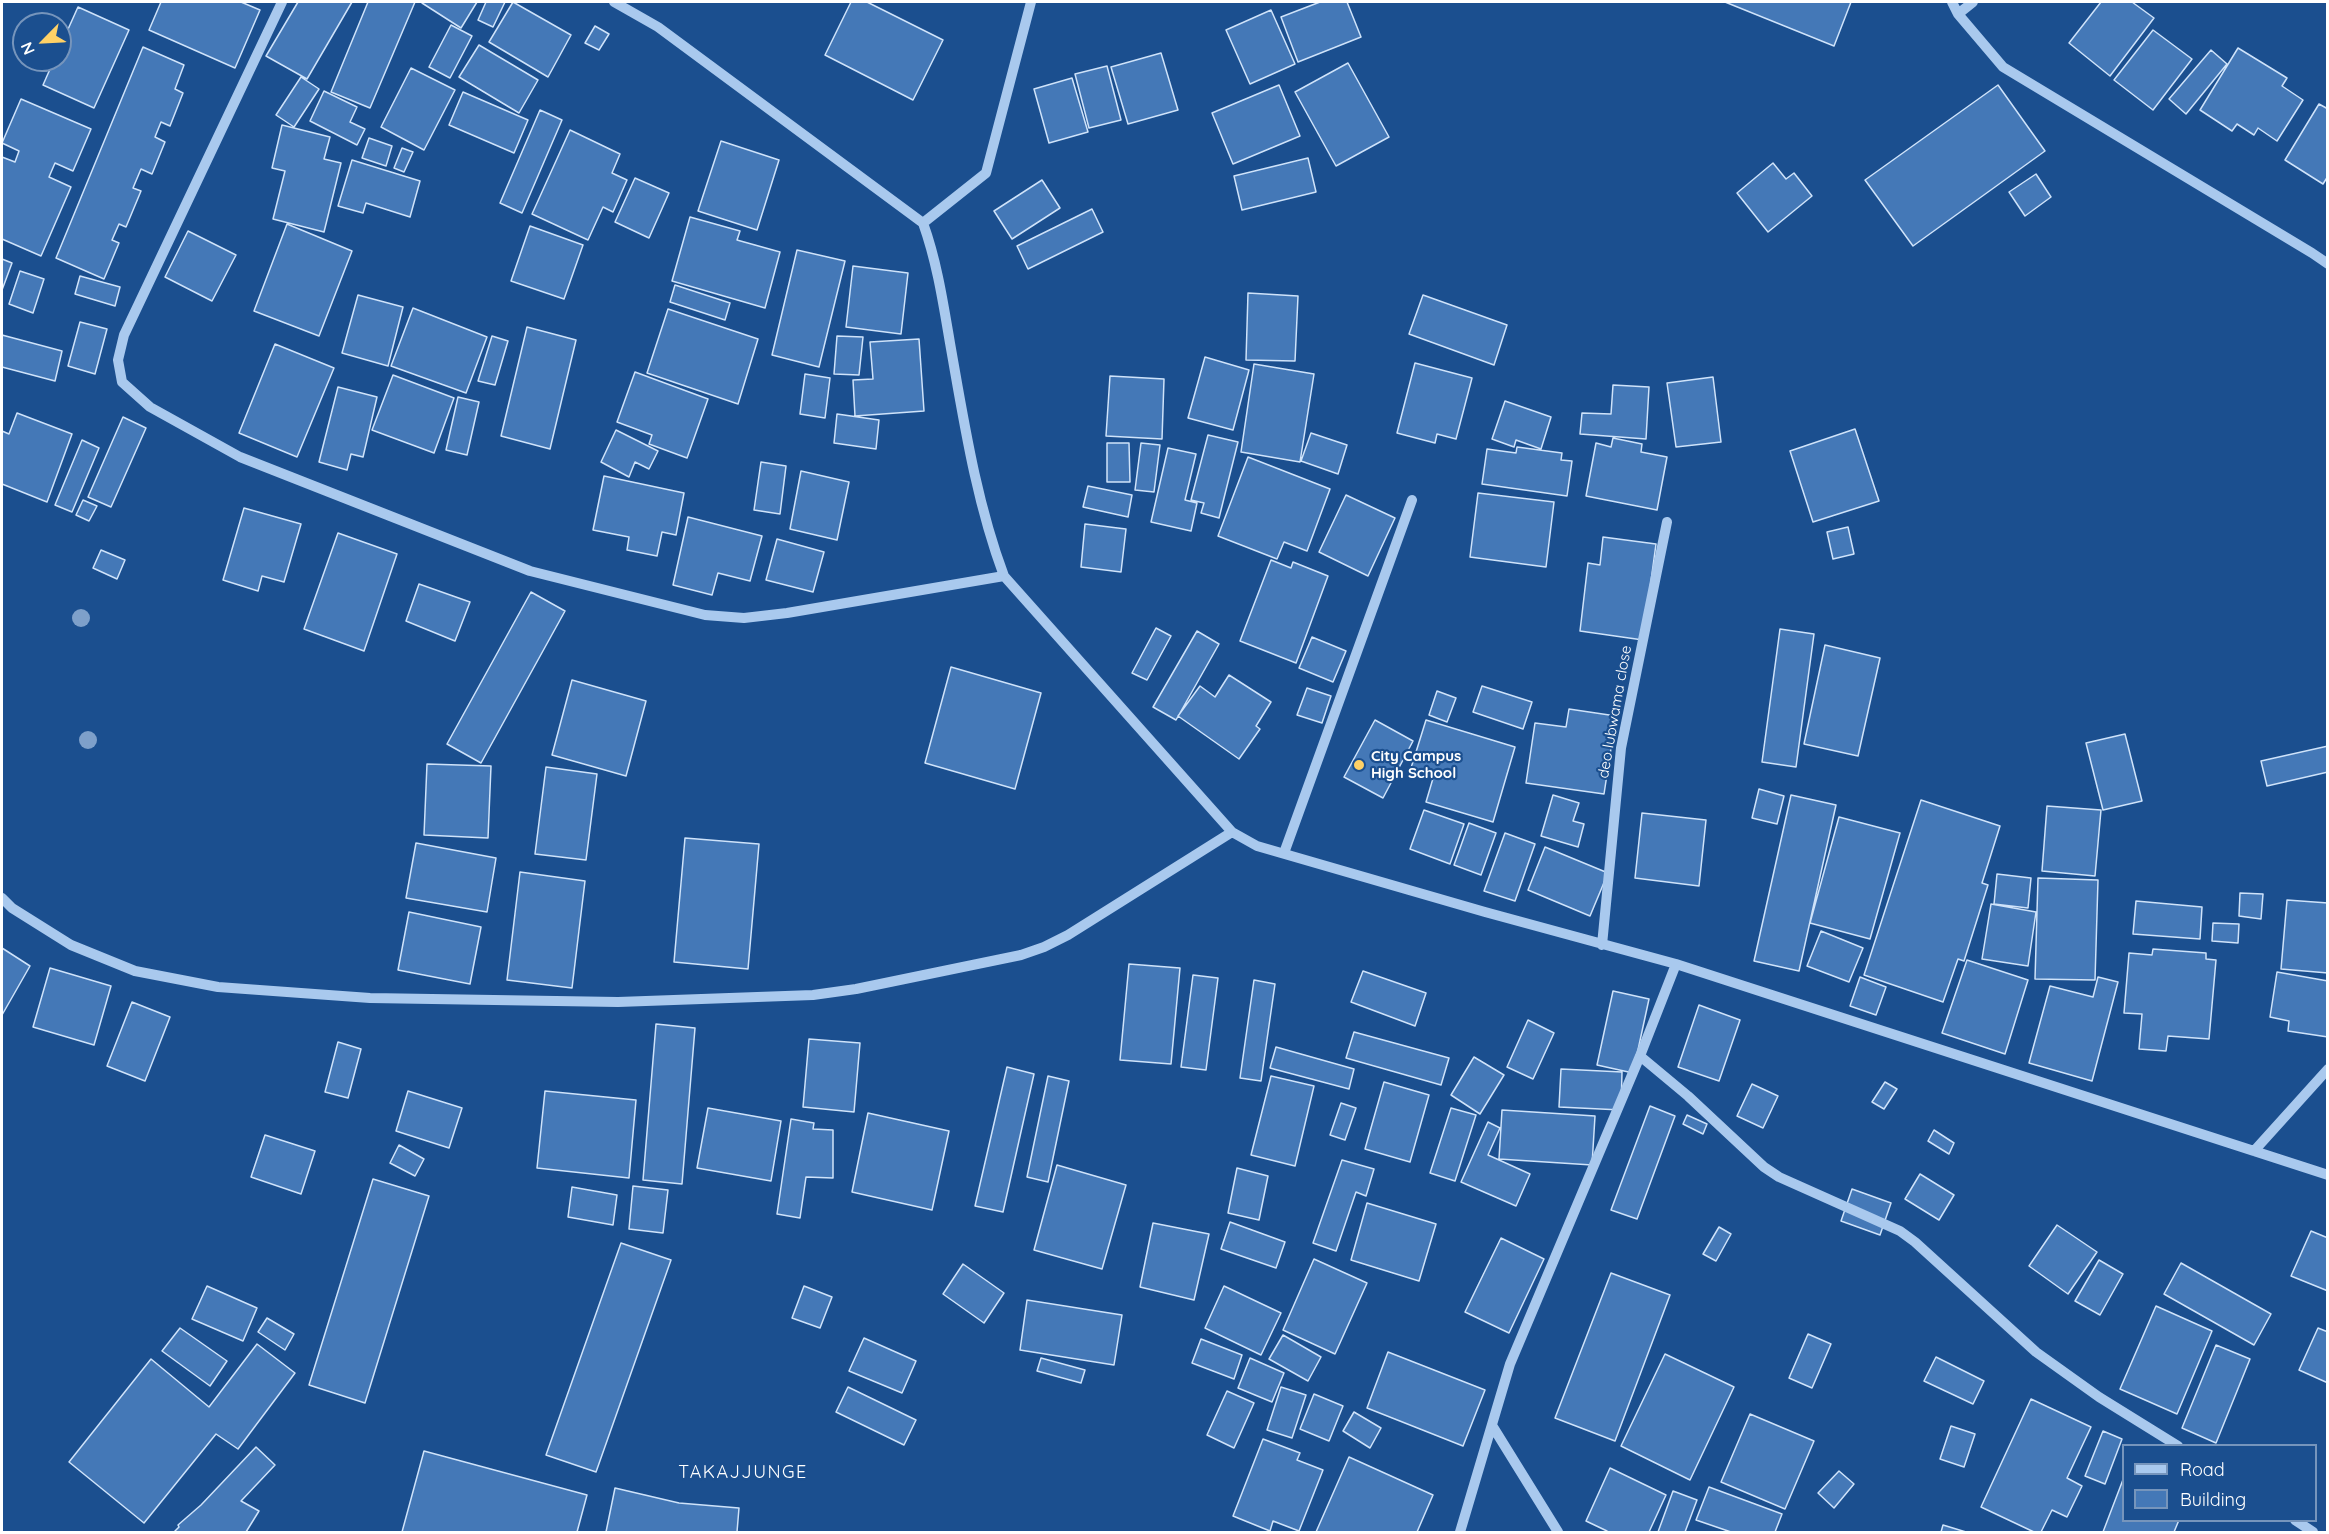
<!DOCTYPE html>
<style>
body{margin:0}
#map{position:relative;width:2329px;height:1534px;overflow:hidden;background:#1b4f8f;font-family:Quicksand,sans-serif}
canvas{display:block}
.frame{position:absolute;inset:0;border:3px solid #fff;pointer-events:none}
.legend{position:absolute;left:2122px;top:1444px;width:195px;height:78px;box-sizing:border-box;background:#1b4f8f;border:2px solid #7695bc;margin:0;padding:8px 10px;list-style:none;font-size:18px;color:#fff}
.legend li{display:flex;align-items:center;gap:12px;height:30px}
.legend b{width:30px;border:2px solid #7695bc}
.north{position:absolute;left:12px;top:12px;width:60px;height:60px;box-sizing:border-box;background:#1b4f8f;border:2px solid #7695bc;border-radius:50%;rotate:246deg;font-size:16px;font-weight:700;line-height:24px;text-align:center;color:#fff}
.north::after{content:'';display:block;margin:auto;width:21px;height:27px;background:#ffd166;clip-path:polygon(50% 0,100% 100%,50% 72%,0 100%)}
</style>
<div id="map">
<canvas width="2329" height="1534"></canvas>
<div class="frame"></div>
<ul class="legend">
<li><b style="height:8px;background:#a9c9ee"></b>Road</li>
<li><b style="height:16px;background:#4478b7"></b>Building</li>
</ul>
<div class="north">N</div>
</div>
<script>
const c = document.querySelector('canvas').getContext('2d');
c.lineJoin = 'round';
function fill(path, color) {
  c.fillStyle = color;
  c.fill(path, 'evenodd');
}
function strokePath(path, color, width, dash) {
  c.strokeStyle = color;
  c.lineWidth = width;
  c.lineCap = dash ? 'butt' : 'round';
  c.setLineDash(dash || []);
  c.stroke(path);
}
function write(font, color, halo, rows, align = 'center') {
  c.font = font + ' Quicksand,sans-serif';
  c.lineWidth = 4.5;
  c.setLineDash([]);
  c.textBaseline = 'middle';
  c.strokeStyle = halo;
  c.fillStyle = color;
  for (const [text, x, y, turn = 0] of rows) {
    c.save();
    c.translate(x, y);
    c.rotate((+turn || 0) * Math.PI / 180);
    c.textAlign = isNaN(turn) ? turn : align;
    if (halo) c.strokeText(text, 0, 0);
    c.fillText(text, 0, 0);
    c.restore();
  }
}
const building = new Path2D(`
 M161,2H241L260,10L235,68L149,30Z
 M298,2H352L307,79L266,56Z
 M368,2H415L370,108L331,92Z
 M423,2H477L461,28L422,3Z
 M486,2H505L493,27L478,20Z
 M513,2L571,35L548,77L489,42Z
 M851,2H867L943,40L913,100L825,55Z
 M1320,2H1347L1361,37L1298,62L1281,17Z
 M1725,2H1851L1834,46Z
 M2101,2H2132L2154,18L2110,76L2069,43Z
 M78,7L129,30L94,108L43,85L54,60H60V47Z
 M1271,10L1295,64L1250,84L1226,30Z
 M451,25L472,36L450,78L429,67Z
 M595,26L609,34L599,50L585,43Z
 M2153,30L2192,59L2153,110L2114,80Z
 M479,45L538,80L519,113L459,77Z
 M143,47L184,65L175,89L183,93L170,126L161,122L155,137L165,142L152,174L141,169L133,188L141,191L126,227L119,224L112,240L119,243L104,279L56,258Z
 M2238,48L2287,78L2282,86L2303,100L2277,141L2258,128L2254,135L2237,124L2232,131L2200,110Z
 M2211,50L2227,64L2186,114L2169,99Z
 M1161,53L1178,110L1128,124L1111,67Z
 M1348,63L1389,137L1336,166L1295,92Z
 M1107,66L1121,120L1089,128L1075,74Z
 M411,68L455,90L424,150L381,127Z
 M301,77L319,89L294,127L276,115Z
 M1072,78L1088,132L1049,143L1034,89Z
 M1279,85L1300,136L1233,164L1212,113Z
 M1998,85L2045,151L1913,246L1865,180Z
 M324,91L357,107L350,122L365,129L357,145L310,121Z
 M463,92L528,120L514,153L449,125Z
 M21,99L91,129L73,171L55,163L49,177L71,187L41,256L2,239V157L15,162L19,151L2,143Z
 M2319,104L2328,109V176L2323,184L2285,160Z
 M540,110L562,120L522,213L500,203Z
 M282,125L330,137L324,159L341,163L324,232L273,219L285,171L272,168Z
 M570,130L620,154L612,173L627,180L613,212L603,207L588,240L532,214Z
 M369,138L392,146L386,166L362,158Z
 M721,141L779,160L757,230L698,211Z
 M402,148L413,152L404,172L394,168Z
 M1308,158L1316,192L1242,210L1234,176Z
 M352,160L420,181L410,217L366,203L363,213L338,206Z
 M1773,163L1786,179L1794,173L1812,196L1768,232L1737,193Z
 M2036,174L2051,197L2025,216L2009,192Z
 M635,178L669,193L649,238L615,222Z
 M1042,180L1060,208L1012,239L994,211Z
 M1092,209L1103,232L1028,269L1017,246Z
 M690,217L740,231L737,240L780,252L765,308L672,281Z
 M287,224L352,251L319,336L254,311Z
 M530,226L583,245L564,299L511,281Z
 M188,231L236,255L212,301L165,277Z
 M797,250L845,261L819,367L772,355Z
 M2,259L12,263L2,290Z
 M853,266L908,273L901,334L846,327Z
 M20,271L44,279L33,313L9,304Z
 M80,276L120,287L115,306L75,294Z
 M675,285L730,303L725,320L670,302Z
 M1248,293L1298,296L1295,361L1246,360Z
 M358,295L403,307L388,366L342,353Z
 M1423,295L1507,325L1494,365L1409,334Z
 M413,308L487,337L466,393L391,366Z
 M668,309L758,339L738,404L647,373Z
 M80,322L107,329L95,374L68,366Z
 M527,327L576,340L550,449L501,436Z
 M2,335L62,351L55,381L2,367Z
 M492,336L508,341L495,385L478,381Z
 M837,336L863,337L859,375L834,374Z
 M919,339L924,411L855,416L853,380L873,379L870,342Z
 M275,344L334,368L297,457L239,433Z
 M1205,357L1249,370L1233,430L1188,418Z
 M1415,363L1472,378L1456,439L1437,434L1435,443L1397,433Z
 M1254,364L1314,374L1300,462L1241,452Z
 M635,372L708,399L687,458L649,444L652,435L617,422Z
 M805,374L830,378L825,418L800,414Z
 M393,375L454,398L434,453L372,430Z
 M1110,376L1164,379L1162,439L1106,436Z
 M1713,377L1721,442L1676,447L1667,383Z
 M1613,385L1649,387L1646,439L1580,434L1582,413L1611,414Z
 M338,387L377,397L363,457L351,454L347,470L319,462Z
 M458,397L479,402L467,455L446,450Z
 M1505,401L1551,417L1541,449L1516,440L1514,447L1492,439Z
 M17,413L72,434L47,502L2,484V431L9,434Z
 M837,414L879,420L876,449L834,443Z
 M123,417L146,428L111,507L88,497Z
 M1855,429L1879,501L1813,522L1790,451Z
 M616,430L658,451L649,469L635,462L629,477L601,462Z
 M1311,433L1347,445L1338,474L1301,461Z
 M1208,435L1238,442L1219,518L1201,513L1204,503L1191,500Z
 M1613,438L1642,444L1641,452L1667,457L1657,510L1586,496L1596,443L1611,447Z
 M82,440L99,448L72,512L55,505Z
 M1107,443H1129L1130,482H1107Z
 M1141,443L1160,445L1154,492L1135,490Z
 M1517,447L1562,453L1561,460L1572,461L1567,496L1482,484L1487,449L1516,453Z
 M1168,448L1196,454L1185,500L1197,503L1191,531L1151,522Z
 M1248,457L1330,489L1307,551L1284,542L1277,559L1218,536Z
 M761,462L786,466L780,514L754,510Z
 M801,471L849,482L837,540L790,529Z
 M604,476L684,493L676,535L662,532L657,556L627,550L629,537L593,530Z
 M1088,486L1132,495L1128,517L1083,507Z
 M1478,493L1554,502L1546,567L1470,557Z
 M1346,495L1395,518L1368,576L1319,552Z
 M83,500L97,506L89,521L76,515Z
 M244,508L301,524L284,582L262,576L258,591L223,580Z
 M688,517L762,536L750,581L718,573L712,595L673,585Z
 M1085,524L1126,529L1121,572L1081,567Z
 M1848,527L1854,554L1833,559L1827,532Z
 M338,533L397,554L364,651L304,629Z
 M1603,537L1656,544L1643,640L1580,631L1588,563L1600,565Z
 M777,539L824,552L813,592L766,580Z
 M101,550L125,560L117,579L93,568Z
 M1271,560L1291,568L1293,562L1328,576L1296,663L1240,641Z
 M419,584L470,602L455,641L406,621Z
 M531,592L565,611L481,763L447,744Z
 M1156,628L1171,636L1147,680L1132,673Z
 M1780,629L1814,634L1796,767L1762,762Z
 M1197,631L1219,644L1176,720L1153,707Z
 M1312,637L1346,651L1333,682L1299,668Z
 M1825,645L1880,658L1858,756L1804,744Z
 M951,667L1041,693L1015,789L925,763Z
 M1229,675L1271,702L1256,726L1260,729L1239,759L1178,716L1200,686L1215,697Z
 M572,680L646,701L626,776L552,755Z
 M1482,686L1532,702L1523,729L1473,712Z
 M1307,688L1331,696L1322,723L1297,715Z
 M1437,691L1456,698L1447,722L1429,715Z
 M1569,709L1616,716L1604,794L1526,783L1535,723L1566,727Z
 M1375,720L1413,741L1383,798L1344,777Z
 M1426,720L1515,747L1493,822L1426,802L1434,775L1411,768Z
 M2125,734L2142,801L2103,810L2086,743Z
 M2328,746V772L2267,786L2261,761Z
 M427,764L491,766L488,838L424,835Z
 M546,767L597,774L586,860L535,854Z
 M1759,789L1784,796L1777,824L1752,818Z
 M1553,795L1579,803L1573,821L1584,824L1578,847L1541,836Z
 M1791,795L1836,805L1799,971L1754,961Z
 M1921,800L2000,826L1982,883L1988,885L1964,961L1958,959L1943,1002L1864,975Z
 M2047,806L2101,810L2095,876L2042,871Z
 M1424,810L1464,824L1450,864L1410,849Z
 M1642,813L1706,820L1699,886L1635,878Z
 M1839,817L1900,833L1870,939L1810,923Z
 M1469,823L1496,833L1481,875L1454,865Z
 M1505,833L1535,844L1515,901L1484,891Z
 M685,838L759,844L748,969L674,962Z
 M416,843L496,858L487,912L406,898Z
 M1545,847L1608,873L1590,916L1528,890Z
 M520,872L585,881L572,988L507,980Z
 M1997,874L2031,878L2028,908L1994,904Z
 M2038,878L2098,880L2095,980L2035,979Z
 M2240,893L2263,894L2261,919L2239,916Z
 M2287,900L2328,903V973L2281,969Z
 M2136,901L2202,907L2200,939L2133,934Z
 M1991,904L2036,912L2028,966L1982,959Z
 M409,912L481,927L470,984L398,970Z
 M2213,923L2239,924L2238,943L2212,941Z
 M1821,931L1863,948L1849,982L1807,966Z
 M2,948L30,966L2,1015Z
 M2153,949L2206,953V959L2216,960L2209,1039L2168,1036L2166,1051L2139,1049L2142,1014L2124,1013L2129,953L2152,955Z
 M1967,960L2028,980L2005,1054L1942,1033Z
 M1129,964L1180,968L1171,1064L1120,1060Z
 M50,968L111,986L94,1045L33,1027Z
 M1363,971L1426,993L1415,1026L1351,1002Z
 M2277,972L2328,981V1037L2288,1031L2289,1021L2270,1017Z
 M1193,975L1218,978L1206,1070L1181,1067Z
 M1860,977L1886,987L1876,1015L1850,1006Z
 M2098,977L2118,982L2092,1081L2029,1063L2050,986L2093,997Z
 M1254,980L1275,984L1261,1081L1240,1078Z
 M1613,991L1649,999L1633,1073L1597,1065Z
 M132,1002L170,1017L145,1081L107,1066Z
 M1699,1005L1740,1020L1719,1081L1678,1067Z
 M1528,1020L1554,1033L1533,1079L1507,1067Z
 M656,1024L695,1028L682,1184L643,1180Z
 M1354,1032L1449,1058L1441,1085L1346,1058Z
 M809,1039L860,1043L854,1112L803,1107Z
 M338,1042L361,1049L348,1098L325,1092Z
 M1276,1047L1354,1069L1349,1089L1270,1068Z
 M1474,1057L1504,1075L1480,1114L1451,1095Z
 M1007,1067L1034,1074L1003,1212L975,1206Z
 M1561,1069L1622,1072L1621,1110L1559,1107Z
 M1048,1076L1069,1081L1048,1182L1027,1177Z
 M1271,1076L1314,1086L1295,1166L1251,1155Z
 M1384,1082L1429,1095L1410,1162L1365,1149Z
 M1885,1082L1897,1089L1884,1109L1872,1102Z
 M1752,1084L1778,1096L1763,1128L1737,1116Z
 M408,1091L462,1108L449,1148L396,1131Z
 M545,1091L636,1100L629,1178L537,1168Z
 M1341,1103L1356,1108L1345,1140L1330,1135Z
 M1650,1106L1675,1116L1637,1219L1611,1210Z
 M708,1108L781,1121L771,1181L697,1168Z
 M1451,1108L1476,1115L1455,1181L1430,1173Z
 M1502,1110L1595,1116L1592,1165L1499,1159Z
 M868,1113L949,1131L932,1210L852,1192Z
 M1687,1115L1707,1124L1703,1134L1683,1124Z
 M791,1119L814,1123L813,1129L833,1130V1178L806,1177L800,1218L777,1214Z
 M1488,1122L1500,1128L1488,1155L1530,1174L1516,1206L1461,1182Z
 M1934,1130L1954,1143L1949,1154L1928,1141Z
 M265,1135L315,1151L301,1194L251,1177Z
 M399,1145L424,1159L415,1176L390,1163Z
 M1342,1160L1374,1169L1366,1196L1356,1192L1336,1251L1313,1243Z
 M1057,1165L1126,1185L1102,1269L1034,1250Z
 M1237,1168L1268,1176L1259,1220L1228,1213Z
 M1920,1174L1954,1195L1939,1220L1905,1199Z
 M373,1179L429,1196L365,1403L309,1385Z
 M633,1186L668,1190L663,1233L629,1229Z
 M572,1187L617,1195L613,1225L568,1217Z
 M1852,1189L1891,1203L1880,1235L1841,1221Z
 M1367,1203L1436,1224L1419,1281L1351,1260Z
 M1230,1222L1285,1242L1276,1268L1221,1249Z
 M1153,1223L1209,1234L1194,1300L1140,1287Z
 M2057,1225L2097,1252L2068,1294L2029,1266Z
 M1719,1227L1731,1234L1716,1261L1703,1254Z
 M2311,1231L2328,1238V1291L2291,1276Z
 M1501,1238L1544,1259L1509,1333L1465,1312Z
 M621,1243L671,1260L596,1472L546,1455Z
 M1314,1259L1367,1283L1335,1354L1283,1330Z
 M2099,1260L2123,1274L2100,1315L2075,1301Z
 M2181,1263L2271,1314L2254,1345L2164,1294Z
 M963,1264L1004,1293L984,1323L943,1294Z
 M1611,1273L1670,1295L1615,1441L1555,1418Z
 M207,1286L257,1308L243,1341L192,1319Z
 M804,1286L832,1297L820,1328L792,1318Z
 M1224,1286L1281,1313L1261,1355L1205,1328Z
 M1027,1300L1122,1315L1114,1365L1020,1350Z
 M2156,1306L2212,1331L2177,1414L2120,1389Z
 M267,1318L294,1334L285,1350L258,1332Z
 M180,1328L227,1361L210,1386L162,1351Z
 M2318,1328L2328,1332V1383L2299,1370Z
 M1808,1334L1831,1344L1812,1388L1789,1378Z
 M1283,1335L1321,1357L1308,1381L1269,1359Z
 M864,1338L916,1361L902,1393L849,1371Z
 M1201,1339L1242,1355L1234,1379L1192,1363Z
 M257,1344L295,1373L238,1449L216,1434L144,1523L69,1462L151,1359L209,1407Z
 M2216,1345L2250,1359L2216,1443L2182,1428Z
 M1388,1352L1485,1390L1463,1446L1367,1408Z
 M1665,1354L1734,1387L1690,1480L1621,1446Z
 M1936,1357L1984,1381L1973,1404L1924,1381Z
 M1041,1358L1085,1370L1081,1383L1037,1371Z
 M1250,1358L1284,1373L1272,1402L1238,1388Z
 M848,1387L916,1420L904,1445L836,1412Z
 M1281,1387L1306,1395L1292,1438L1267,1430Z
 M1227,1391L1254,1403L1234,1448L1207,1435Z
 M1314,1394L1343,1406L1329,1441L1300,1429Z
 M2031,1399L2091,1427L2067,1478L2082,1486L2067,1517L2052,1510L2041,1532H2034L1981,1507Z
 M1354,1412L1381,1428L1370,1448L1343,1431Z
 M1750,1414L1814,1441L1785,1509L1721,1482Z
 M1951,1426L1975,1434L1964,1467L1940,1459Z
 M2103,1431L2122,1439L2105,1484L2085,1476Z
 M1263,1439L1300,1453L1297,1460L1323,1470L1299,1531L1273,1521L1270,1531L1233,1516Z
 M256,1447L275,1465L241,1501L259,1511L246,1532H174L179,1527L178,1525L201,1505Z
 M424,1451L587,1495L577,1532H402Z
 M1349,1457L1433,1495L1417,1532H1316Z
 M1610,1468L1666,1495L1649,1532H1606L1607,1531L1586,1521Z
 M1839,1471L1854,1484L1834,1508L1818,1493Z
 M2124,1477V1520H2179L2174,1532H2103Z
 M1709,1487L1782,1514L1775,1532H1731L1696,1520Z
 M615,1488L679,1503L739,1508L737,1532H606Z
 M1673,1491L1697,1500L1685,1532H1658Z
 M1943,1525L1966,1532H1941Z`);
fill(building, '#4478b7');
strokePath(building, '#cfe3fa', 1.5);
strokePath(new Path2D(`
 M282,2L124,335L118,360L122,382L150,407L240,457L530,571L705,615L744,618L787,613L1004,576
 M614,2L658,27L923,223C937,262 943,302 950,343C964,422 976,501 1004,576L1232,832L1257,846L1485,912L1676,964L2328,1175
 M1952,2L1958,14L2003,67L2312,253L2328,264
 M1958,14L1973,2
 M923,223L986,173L1031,2
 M1284,853L1412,500
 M2,898L12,908L71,945L135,971L218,987L370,998L618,1002L813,995L856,989L1021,955L1044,947L1068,935L1232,832
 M1602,945L1621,748L1667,522
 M1640,1056L1688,1096L1764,1167L1779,1177L1900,1231L1915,1242L2036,1352L2099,1397L2178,1446
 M2254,1151L2328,1069
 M1493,1427L1558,1532
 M2295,1520L2313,1532
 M1460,1532L1510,1364L1640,1056L1676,964`), '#a9c9ee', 10);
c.fillStyle = '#7ea0ca';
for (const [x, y] of [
 [81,618],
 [88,740]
]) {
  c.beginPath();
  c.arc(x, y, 9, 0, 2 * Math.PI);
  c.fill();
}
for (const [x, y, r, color] of [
 [1359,765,6,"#ffd166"]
]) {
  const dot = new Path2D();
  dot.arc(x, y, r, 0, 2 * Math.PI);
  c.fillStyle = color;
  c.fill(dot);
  strokePath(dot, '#1b4f8f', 2);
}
write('15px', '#fff', '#1b4f8f', [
 ["deo lubwama close",1615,712,-80]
]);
write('bold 15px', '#fff', '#1b4f8f', [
 ["City Campus",1371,756],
 ["High School",1371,773]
], 'left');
c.letterSpacing = '1.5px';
write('18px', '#fff', '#1b4f8f', [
 ["TAKAJJUNGE",743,1473]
]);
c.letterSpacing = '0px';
</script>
